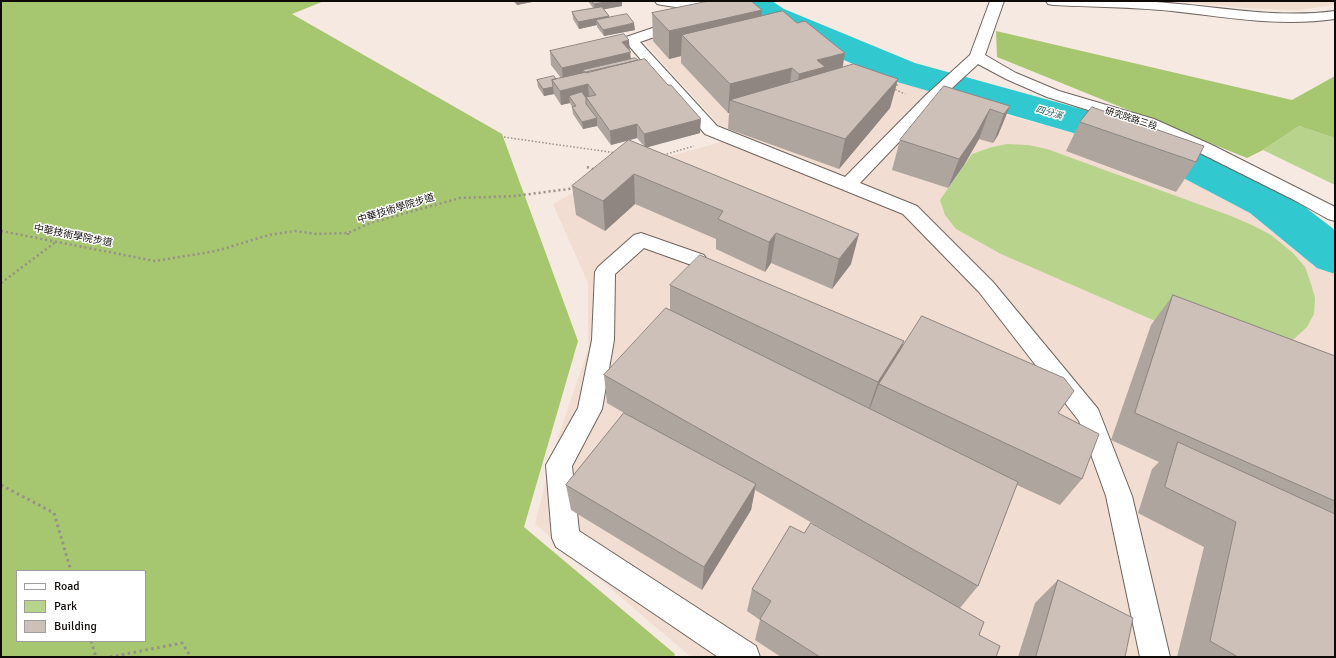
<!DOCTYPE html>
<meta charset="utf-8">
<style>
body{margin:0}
#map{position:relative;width:1336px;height:658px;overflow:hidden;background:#f5e9e1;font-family:Signika,sans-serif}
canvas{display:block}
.frame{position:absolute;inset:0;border:2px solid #0e0a08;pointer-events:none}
.legend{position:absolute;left:16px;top:570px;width:130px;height:72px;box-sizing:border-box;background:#fff;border:1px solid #9f9d9c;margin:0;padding:5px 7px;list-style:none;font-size:12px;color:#0e0a08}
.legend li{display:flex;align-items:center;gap:8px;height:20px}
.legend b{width:20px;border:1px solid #9f9d9c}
</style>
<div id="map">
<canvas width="1336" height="658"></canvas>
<div class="frame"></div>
<ul class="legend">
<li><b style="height:5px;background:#fff"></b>Road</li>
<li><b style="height:11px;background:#b8d38b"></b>Park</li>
<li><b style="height:11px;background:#ccc0b9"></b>Building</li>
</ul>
</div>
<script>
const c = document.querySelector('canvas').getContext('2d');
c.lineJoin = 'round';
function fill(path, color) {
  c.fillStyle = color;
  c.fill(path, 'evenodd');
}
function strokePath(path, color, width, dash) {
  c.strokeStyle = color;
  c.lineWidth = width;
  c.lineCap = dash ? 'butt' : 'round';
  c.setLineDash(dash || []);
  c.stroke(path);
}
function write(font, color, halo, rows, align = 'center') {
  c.font = font + ' Signika,"Noto Sans TC",sans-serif';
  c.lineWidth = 3;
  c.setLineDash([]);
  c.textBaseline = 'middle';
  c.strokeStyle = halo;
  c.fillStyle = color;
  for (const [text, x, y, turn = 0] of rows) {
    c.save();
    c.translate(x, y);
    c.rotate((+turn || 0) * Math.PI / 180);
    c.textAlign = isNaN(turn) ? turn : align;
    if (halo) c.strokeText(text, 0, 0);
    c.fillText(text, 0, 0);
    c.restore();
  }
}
fill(new Path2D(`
 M738,6L847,64L986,110L1107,142L1187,174L1246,204L1334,269L1335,657H691L535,524L553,452L588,350V283L553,204L609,173L732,139L643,41Z`), '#f1ddd1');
fill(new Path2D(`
 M1173,1H1335V5L1298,10L1244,8Z`), '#f1ddce');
fill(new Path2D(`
 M1299,126L1335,138V185L1263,150Z
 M1007,144L1028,145L1047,149L1231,216L1252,225L1271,235L1293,253L1305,267L1311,284L1315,298L1314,314L1307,327L1294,339L1276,347L1213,346L1001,254L956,229L945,215L940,200L972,154L992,147Z`), '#b8d38b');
fill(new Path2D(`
 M1,1H324L292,14L502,134L578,341L524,527L675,654L674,657H1ZM17,571H145V641H17Z
 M996,31L1292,100L1335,76V138L1299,126L1263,150L1247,158L997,57Z`), '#a6c66f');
fill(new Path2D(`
 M731,1H772L784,9L915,63L1114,118L1185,144L1284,191L1335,230V274L1317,268L1250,213L1153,162L1084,136L887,79L760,23L736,8Z`), '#31c8d0');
const minor = new Path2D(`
 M655,1H732L730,4L696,10L662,5L657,4Z
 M990,1H1004L985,55L1016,73L1059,91L1154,119L1212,145L1335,207V221L1328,219L1294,200L1200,153L1142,127L1047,97L1006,79L978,64L938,101L860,183L917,206L993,282L1098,409L1132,496L1170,657H1140L1106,496L1079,421L979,292L903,214L705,134L624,40L626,37L676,20L681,19L686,20L688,23L686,26L640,42L717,126L845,177L926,95L970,55Z
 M1046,1C1083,1 1120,0 1156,2C1216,6 1275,19 1335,11V19C1280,27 1226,17 1172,11C1132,7 1093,7 1053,5L1048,4Z
 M641,233L704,255L707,260L704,265L697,267L644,248L615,274L614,340L602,409L572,466L579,531L756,646L760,657H718L556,547L552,538L546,465L578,408L592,340L595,272L598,267L634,235Z`);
strokePath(minor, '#6f645e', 2);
strokePath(new Path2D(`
 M893,84L897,85L894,89L905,94
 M504,137L616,153
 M660,156L694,146`), '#99908a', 1.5, [1.5, 2]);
strokePath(new Path2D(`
 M587,167L595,170
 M1,231L155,261L216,251L269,235L295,231L317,234L348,233L370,223L460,198L515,196L576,188
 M348,233V238
 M1,283L57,241`), '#99908a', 2.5, [2, 3]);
strokePath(new Path2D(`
 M1,485L54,513L71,571
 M91,641L96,657
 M110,657L182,643L191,657`), '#99908a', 3, [2.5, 3.5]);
fill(minor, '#fff');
fill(new Path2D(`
 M513,1H537L517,5Z
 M588,1H622V6L604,9L609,17L635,30L604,36L597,27V25L579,29L573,19L572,12L593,8Z
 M762,10V16L843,68L898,79L890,108L839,169L728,129L729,113H728L681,63V56L669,59L653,41L652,13Z
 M550,51H630L631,59L700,133L646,147L851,264L832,289L771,263L765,272L716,249V239L635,204L605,231L576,215L572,186L644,146L637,138L611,145L597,126L583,129L573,114L572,107L570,103L561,105L554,94L544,96L538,87L537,80L556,79L561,78L551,65Z
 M944,86L1010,106L998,135L993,143L979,139L964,165L948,188L892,170L900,140Z
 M1080,122L1196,162L1176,192L1066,151Z
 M670,285L904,341L902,347L1058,413L1082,479L1060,505L1017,485L978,586L960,608L996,657H781L755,640L760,620L747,611L752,589L804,533L878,561L755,490L751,510L702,590L571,510L566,485L624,413L607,403L604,375L670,310Z
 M1173,295L1335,356V657H1177L1204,547L1138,513L1152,469L1159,462L1111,440L1151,325Z
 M1058,580L1125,657H1018L1035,603Z`), '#afa59f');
fill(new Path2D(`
 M516,1H537L517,5Z
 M611,1H622V6L595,11L594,4Z
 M762,10L760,38L682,35L681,56L669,59V31Z
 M609,16V23L596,20L597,25L579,29L578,22Z
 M634,23L635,30L604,36L603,30Z
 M629,40L631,65L583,70L584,76L563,81L562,68L622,42Z
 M845,53L840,82L794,103L799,74L817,60Z
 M792,68L788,97L730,100L729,113H728L730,84Z
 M898,79L890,108L839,169L845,139Z
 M588,84L589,98L569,96L570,103L561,105L560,91Z
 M553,87L554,94L544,96L543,89Z
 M1010,106L998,135L993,143L1004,114Z
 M990,109L979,139L964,165L948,188L959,159Z
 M597,118V126L583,129L582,122Z
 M701,119L700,133L645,148L644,134Z
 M637,124V138L611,145L610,131Z
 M634,174L635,204L605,231L603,201Z
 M776,233L771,263L765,272L769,242Z
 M859,234L851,264L832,289L839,259Z
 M904,341L893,370L879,384L871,406L868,411L878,382Z
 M756,484L751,510L702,590L704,567Z`), '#8f8682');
const building = new Path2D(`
 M592,1H611L594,4Z
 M709,1H751L762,10L669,31L652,13Z
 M602,7L609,16L578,22L572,12Z
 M783,11L797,23L805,21L845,53L817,60L825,67L799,74L792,68L730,84L682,35Z
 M627,14L634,23L603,30L596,20Z
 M624,34L629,40L622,42L631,52L562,68L550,51Z
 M635,58L638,60L586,73L583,70Z
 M645,59L668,85H671L701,119L644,134L637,124L610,131L586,97L596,95L588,84L560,91L552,80Z
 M854,64L898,79L845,139L730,100Z
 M554,76L556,79L552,80L553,87L543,89L537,80Z
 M944,86L1010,106L1004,114L990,109L975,136L959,159L900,140Z
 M582,92L586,98V104L597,118L582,122L572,107L576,106L569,96Z
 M1092,107L1204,146L1196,162L1080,122Z
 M629,140L859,234L839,259L776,233L769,242L718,219L723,211L634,174L603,201L572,186Z
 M700,255L904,341L878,382L670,285Z
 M1173,295L1335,356V501L1135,413Z
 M666,308L1018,482L978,586L604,375Z
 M922,316L1064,378L1074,391L1058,413L1099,434L1082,479L879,384Z
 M624,413L756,484L704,567L566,485Z
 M1178,442L1335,514V657H1238L1210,641L1236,522L1165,487Z
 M811,523L984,622L979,635L1000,646L996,657H820L760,619L771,601L752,589L790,526L804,533Z
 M1058,580L1133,618L1125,657H1036Z`);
fill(building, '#ccc0b9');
strokePath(building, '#8f8682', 1);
write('italic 9px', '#1a5559', '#fff', [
 ["四分溪",1049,113,16]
]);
write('9px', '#0e0a08', '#fff', [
 ["研究院路三段",1131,119,18]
]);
write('10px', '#0e0a08', '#fff', [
 ["中華技術學院步道",396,209,-17],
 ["中華技術學院步道",73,236,11]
]);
</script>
